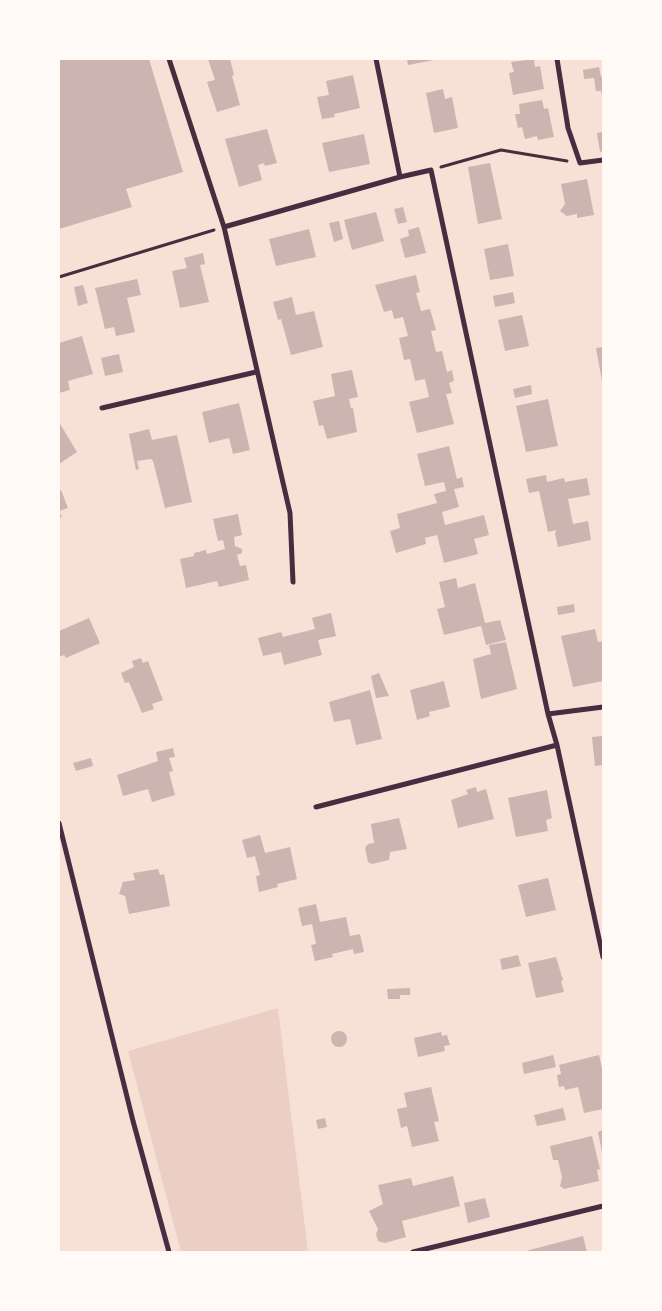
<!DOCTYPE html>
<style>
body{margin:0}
#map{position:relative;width:662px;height:1311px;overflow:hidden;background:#f7e1d7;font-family:"IBM Plex Sans",sans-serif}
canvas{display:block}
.frame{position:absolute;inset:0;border:60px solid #fffaf5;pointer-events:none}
</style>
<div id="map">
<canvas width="662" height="1311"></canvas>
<div class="frame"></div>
</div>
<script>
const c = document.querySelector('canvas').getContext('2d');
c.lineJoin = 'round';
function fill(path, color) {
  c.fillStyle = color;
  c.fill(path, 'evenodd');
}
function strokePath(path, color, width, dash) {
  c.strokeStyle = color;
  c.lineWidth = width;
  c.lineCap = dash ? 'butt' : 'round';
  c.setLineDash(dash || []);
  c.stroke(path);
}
fill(new Path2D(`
 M278,1008L308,1252H181L128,1051Z`), '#ebcfc5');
fill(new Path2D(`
 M59,59H149L183,172L126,189L132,207L59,229Z
 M208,59H230L234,75L232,76L240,105L217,112L207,82L215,80Z
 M407,59H434V60L408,65Z
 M534,59L535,67L540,66L544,89L513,95L509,73L514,72L511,62Z
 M599,67L601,77L603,76V101L601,91H596L594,78L584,79L583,70Z
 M353,75L360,108L334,114L335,117L322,119L317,97L329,95L326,81Z
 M443,89L445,99L452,97L458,128L434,133L426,93Z
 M542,100L544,109L548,108L554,137L538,140L537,136L525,139L522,127L518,128L515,114H520L519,104Z
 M267,129L277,163L265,166L264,163L258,165L262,180L239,187L225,139Z
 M603,132V151L600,152L597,133Z
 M364,134L370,164L329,172L322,143Z
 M490,163L502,219L478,224L468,167Z
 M587,179L594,215L577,218V214L567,216L560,211L565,204L561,184Z
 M403,207L407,222L398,224L394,209Z
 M376,212L384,241L352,250L344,220Z
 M339,221L343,239L334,242L329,223Z
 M419,227L426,253L405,258L400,239L409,236L408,230Z
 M309,229L316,257L276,266L269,239Z
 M508,244L514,276L490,280L484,249Z
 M203,253L205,264L200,265L209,302L180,308L172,271L187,268L184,258Z
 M416,275L420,292L416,293L421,311L430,309L436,330L431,331L436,352L442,351L447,372L452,370L454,381L449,383L452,393L446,394L454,424L417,433L409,402L429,397L425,379L415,381L410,359L404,360L399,338L408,336L403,317L394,319L392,310L384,312L375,285Z
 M137,279L141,295L127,298L135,332L116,336L114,327L105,329L95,288Z
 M83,285L88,303L78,306L74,287Z
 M513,292L515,303L495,307L493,296Z
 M292,297L296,315L314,311L323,347L291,355L281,319L278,320L273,302Z
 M522,315L529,346L505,351L498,320Z
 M82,336L93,374L68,381L70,390L59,393V343Z
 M603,347V381H602L596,348Z
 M119,354L123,372L105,376L101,358Z
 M352,370L358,397L349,399L351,408H353L357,432L327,439L323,425L319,426L313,401L335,396L331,374Z
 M531,385L532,394L515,398L513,389Z
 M548,399L558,446L526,452L516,406Z
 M239,403L250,450L233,454L229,438L209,443L202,412Z
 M59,422L77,452L59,464Z
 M149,429L152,440L177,435L192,502L165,508L153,461L151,459L137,461L139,469L136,470L129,434Z
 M449,446L457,479L462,477L464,487L454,489L459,507L442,512L445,525L484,515L489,535L474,539L478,554L444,563L437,535L425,538L426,544L396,553L390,531L400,528L397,514L437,503L434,494L446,491L444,482L425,486L417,454Z
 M546,475L547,482L564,478L565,482L587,478L590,495L568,499L573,524L588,521L591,540L558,547L555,534L556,530L548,532L539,491L529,493L526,479Z
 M61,490L68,508L59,511L62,517L59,518V491Z
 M238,514L242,535L234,537L235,546L242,549V553L237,555L240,566L246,565L249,580L219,587L217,581L186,588L180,559L194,556V553L206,550L207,554L225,549L223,540L218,541L213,519Z
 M456,578L458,588L475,583L485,623L500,620L506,640L486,645L481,626L444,635L437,609L445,607L439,582Z
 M574,604L575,612L558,615L557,607Z
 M331,613L336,636L318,640L322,655L284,665L281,652L263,656L258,638L281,632L283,637L315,629L312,618Z
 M89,618L100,643L66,658L64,655L59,657V631Z
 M595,629L598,642L603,641V681L573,687L561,636Z
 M506,642L517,689L481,699L473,659L491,654L489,645Z
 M141,658L143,663L148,661L163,700L152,704L154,709L142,713L129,682L125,683L121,673L134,667L132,661Z
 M379,673L389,696L376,698L371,676Z
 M444,681L450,707L429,712L430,716L417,720L410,690Z
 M370,690L382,739L356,745L350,719L334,722L329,702Z
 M603,736V765L595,766L592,737Z
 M173,748L175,757L169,758L173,771L169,772L175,795L152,802L148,789L123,796L117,775L158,761L156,752Z
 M91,758L93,766L76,771L73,763Z
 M476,787L477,792L486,789L494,819L458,828L451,800L468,794L466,790Z
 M547,790L552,818L546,820L548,831L516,837L508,798Z
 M399,818L407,849L390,852L389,860L372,864L368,862L365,848L368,844L374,843L371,824Z
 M260,835L265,853L290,847L297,879L277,884L278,887L259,892L256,876L260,875L255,856L247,858L242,840Z
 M158,869L160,875L164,874L170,906L129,914L125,896L119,894L123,882L135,880L133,873Z
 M548,878L556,910L526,917L518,885Z
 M316,904L320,922L346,917L350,936L360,934L364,952L354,954L353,949L332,954L333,957L315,961L311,945L316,944L312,924L302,926L298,908Z
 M518,955L521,966L502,970L500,959Z
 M556,957L563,980L561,981L564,992L536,998L528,963Z
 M410,988V995H400V999H388L387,989Z
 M331 1039a8 8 0 1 1 16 0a8 8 0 1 1-16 0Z
 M441,1032L442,1036L447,1035L450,1045L444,1046L445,1051L418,1057L414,1038Z
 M553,1055L556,1067L524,1074L522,1063Z
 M599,1055L603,1073V1109L584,1113L578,1087L565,1090L564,1086L559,1087L557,1075L561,1074L559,1065Z
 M431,1087L439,1121L434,1122L439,1141L412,1147L407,1126L401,1128L397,1109L407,1107L404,1093Z
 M563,1108L566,1120L537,1126L534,1115Z
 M325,1118L327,1127L318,1129L316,1120Z
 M603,1130V1152H602L598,1132Z
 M592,1136L600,1169L597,1170L599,1181L564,1189L560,1186L562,1177L558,1160H553L550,1146Z
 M453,1176L460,1206L402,1221L406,1237L385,1243L378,1241L376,1234L378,1229L369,1211L383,1204L378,1185L411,1178L413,1186Z
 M485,1198L490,1217L468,1223L464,1203Z
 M583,1236L587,1252H522Z`), '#ccb4b1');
strokePath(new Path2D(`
 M441,167L501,150L567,161
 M59,277L214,230`), '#4a2c40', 3);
strokePath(new Path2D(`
 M169,59L224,227L290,513L293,582
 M376,59L400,177
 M557,59L568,128L580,163L603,160
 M224,227L400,177L431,170L548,714L557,745L603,957
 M102,408L256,372
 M548,714L603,707
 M316,807L557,745
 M59,823L133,1121L169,1252
 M413,1252L603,1206`), '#4a2c40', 5);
</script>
